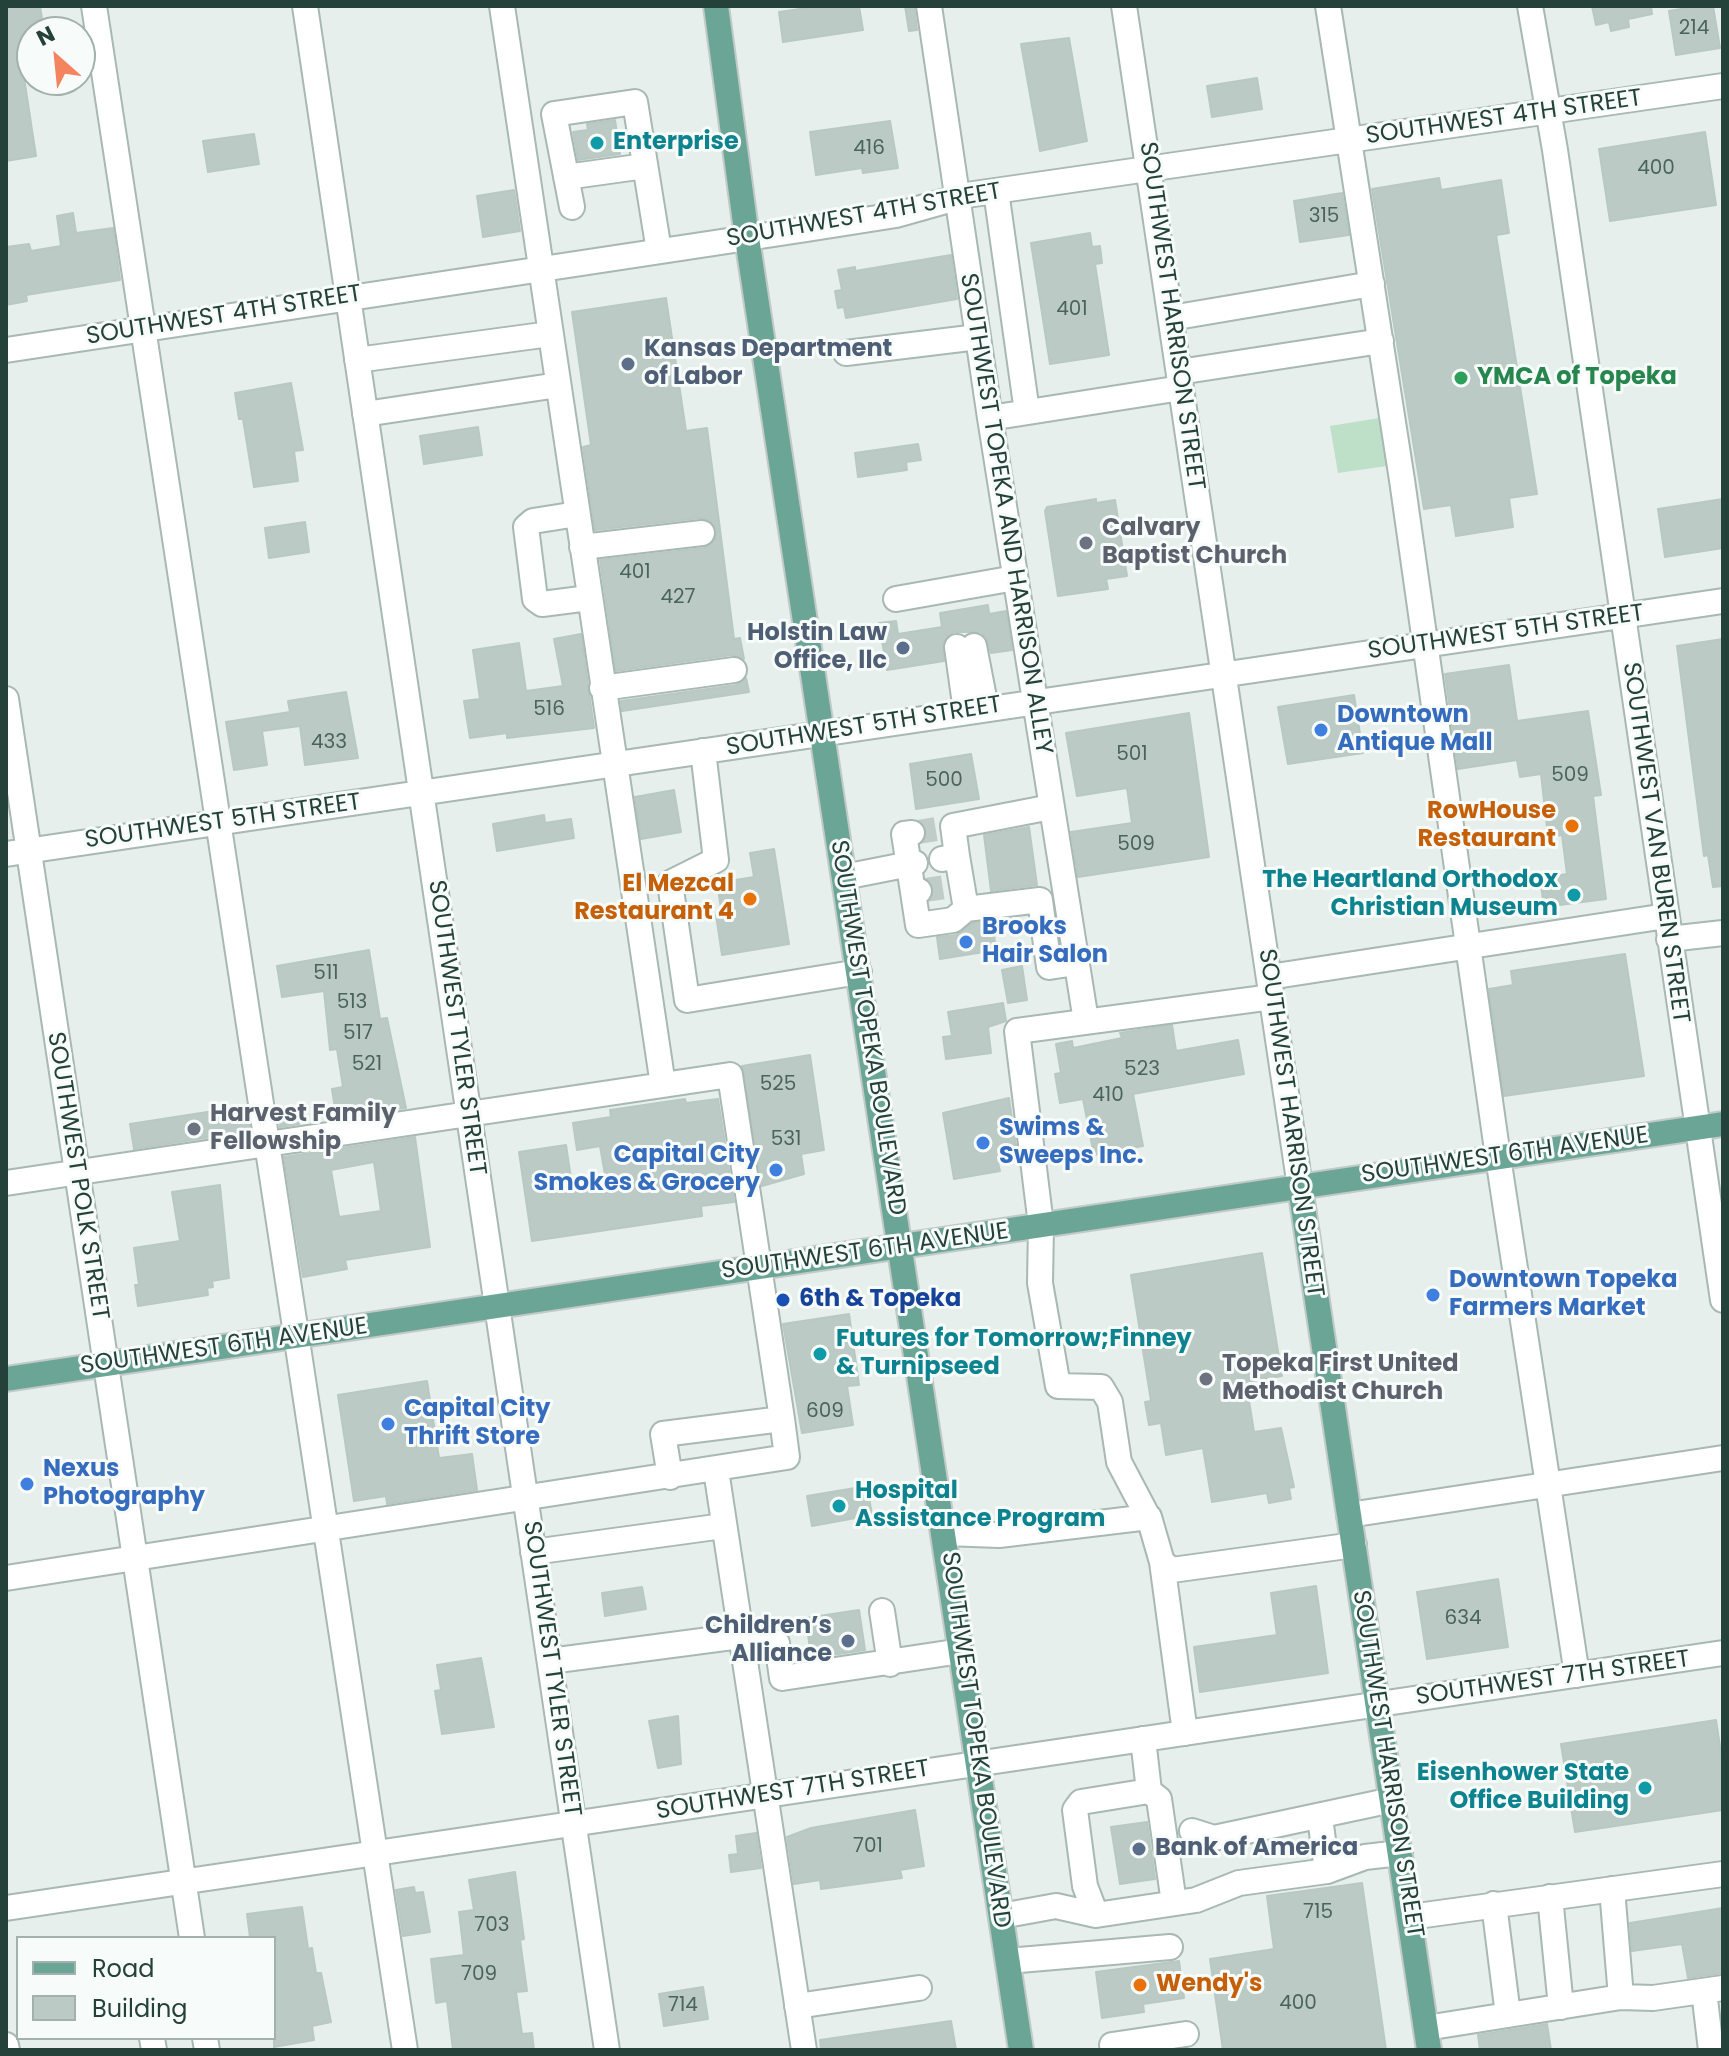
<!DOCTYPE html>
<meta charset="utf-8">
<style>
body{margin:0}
#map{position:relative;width:1729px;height:2056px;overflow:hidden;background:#e6efeb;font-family:Poppins,sans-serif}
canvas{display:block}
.frame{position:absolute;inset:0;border:8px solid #24423a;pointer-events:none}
.legend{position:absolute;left:16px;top:1936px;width:260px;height:104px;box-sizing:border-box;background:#f7fbf9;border:2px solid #a3b1ad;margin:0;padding:10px 14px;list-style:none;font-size:24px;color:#24423a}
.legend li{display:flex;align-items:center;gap:16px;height:40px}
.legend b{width:40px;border:2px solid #a3b1ad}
.north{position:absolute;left:16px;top:16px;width:80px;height:80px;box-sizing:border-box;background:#f7fbf9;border:2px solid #a3b1ad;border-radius:50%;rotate:333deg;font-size:22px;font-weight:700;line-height:32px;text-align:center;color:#24423a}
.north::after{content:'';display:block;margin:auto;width:28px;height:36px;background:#f4845f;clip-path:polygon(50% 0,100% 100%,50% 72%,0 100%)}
</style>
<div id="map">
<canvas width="1729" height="2056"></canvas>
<div class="frame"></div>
<ul class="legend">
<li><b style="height:10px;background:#6aa596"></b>Road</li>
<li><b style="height:22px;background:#bbcac4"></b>Building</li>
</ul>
<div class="north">N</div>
</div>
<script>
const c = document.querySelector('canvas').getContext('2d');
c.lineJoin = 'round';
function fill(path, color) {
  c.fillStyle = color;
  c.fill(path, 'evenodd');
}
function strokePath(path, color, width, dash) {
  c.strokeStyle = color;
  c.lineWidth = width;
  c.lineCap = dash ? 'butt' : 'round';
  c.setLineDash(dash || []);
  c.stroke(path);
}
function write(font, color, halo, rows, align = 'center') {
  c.font = font + ' Poppins,sans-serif';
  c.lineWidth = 6;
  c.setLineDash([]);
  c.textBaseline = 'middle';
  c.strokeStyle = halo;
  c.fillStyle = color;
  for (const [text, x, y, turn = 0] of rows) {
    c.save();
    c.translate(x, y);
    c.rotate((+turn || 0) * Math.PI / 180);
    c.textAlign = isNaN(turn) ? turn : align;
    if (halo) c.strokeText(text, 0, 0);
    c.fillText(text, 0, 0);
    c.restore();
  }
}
fill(new Path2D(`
 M1379,418L1387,466L1338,473L1330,426Z`), '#bfe0c8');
const building = new Path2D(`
 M6,6H40L44,32H32V69L23,71L36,156L6,161Z
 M821,6H859L863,30L783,42L779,12Z
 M905,6H914L917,30L909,31Z
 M1592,6H1651L1652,14L1628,19L1629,27L1611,31L1609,22L1596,25Z
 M1699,6H1713L1720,48L1676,55L1669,11Z
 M1069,38L1087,141L1040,151L1021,44Z
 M1257,78L1262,109L1212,117L1207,86Z
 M615,120L620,154L578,160L573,132L588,130L587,124Z
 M890,121L898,168L863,173L862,168L816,175L810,132Z
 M1705,132L1716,205L1610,221L1599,149Z
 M254,134L259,164L208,172L203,141Z
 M1439,178L1441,190L1501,180L1509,233L1496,235L1537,494L1509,498L1513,527L1456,536L1451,505L1424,509L1372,189Z
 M514,190L520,231L483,237L477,196Z
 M1342,193L1349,235L1300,242L1294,201Z
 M73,213L76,233L113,228L120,280L26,295L27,301L6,305V247L29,244L31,251L61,246L57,216Z
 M1090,233L1092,247L1100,246L1102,263L1095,264L1109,355L1050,364L1031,243Z
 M951,255L957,299L846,318L844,307L838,308L835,291L842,290L838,270L855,267V271Z
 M666,298L686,431L707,428L734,639L740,638L744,659L732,655L616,671L600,560L704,548L715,540L717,530L709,520L700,518L595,530L583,447L591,445L572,312Z
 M291,383L303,450L294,451L298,481L254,487L243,419H239L235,393Z
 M478,427L482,455L424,464L420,436Z
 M918,444L921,460L906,462L907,470L858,477L855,453Z
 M1096,499V503L1115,500L1127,576L1106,579L1108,589L1058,596L1045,511L1047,507Z
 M1723,499V548L1665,557L1658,509Z
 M305,522L309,552L269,558L265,528Z
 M988,605L989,614L1006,611L1012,650L991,653L986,637L980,632H954L943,642L944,661L887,670L879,623L896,621L898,634L942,627L940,613Z
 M581,634L594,728L507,738V733L470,738L464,701L480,699L473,650L519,643L526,691L563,686L554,639Z
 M1723,639V886L1713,887L1708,855L1704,856L1677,646Z
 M1509,665L1517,721L1588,711L1601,795L1593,796L1606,899L1544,907L1540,878L1567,874L1562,835L1548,837L1541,774L1520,777L1517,760L1458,769L1445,674Z
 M746,678L749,692L622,711L621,701L736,685Z
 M346,692L358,758L305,765L300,726L262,731L267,765L234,770L226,722L290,712L288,701Z
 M1354,695L1363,753L1288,764L1278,707Z
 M1189,713L1209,857L1078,877L1071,832L1132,823L1127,788L1077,796L1066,733Z
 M971,754L979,799L916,809L910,764Z
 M674,790L681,832L641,839L635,797Z
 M544,815L545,823L571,819L574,838L497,851L493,824Z
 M1029,827L1037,885L991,891L984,835Z
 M774,849L789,944L722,955L716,915L722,914L717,883L754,877L750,853Z
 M992,921L996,950L940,959L937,937L956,935L972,923Z
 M369,950L380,1019L387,1018L406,1108L336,1115L332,1089L343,1087L337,1049L330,1050L324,991L282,997L277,966Z
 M1625,954L1644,1076L1504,1096L1489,989L1513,985L1511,971Z
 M1022,966L1027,1000L1008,1003L1002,970Z
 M1003,1003L1006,1021L988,1027L991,1053L946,1059L943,1037L952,1036L948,1012Z
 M1172,1025L1176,1051L1238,1040L1244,1074L1133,1094L1143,1146L1094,1155L1083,1099L1060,1103L1055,1074L1061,1073L1056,1044L1072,1041L1073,1048L1122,1038L1120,1033Z
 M810,1055L824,1150L801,1154L804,1174L762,1186L742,1066Z
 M1009,1098L1018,1159L998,1163L1000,1171L954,1179L943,1113Z
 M685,1099L686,1103L718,1099L734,1202L701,1206L702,1216L532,1241L519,1152L566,1145L573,1192L607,1186L600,1146L577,1150L573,1123L611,1117L610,1110Z
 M246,1106L250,1131L134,1149L130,1124Z
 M296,1107L299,1124L280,1127L277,1110Z
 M415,1137L430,1247L345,1260L347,1269L303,1277L284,1157ZM374,1162L381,1211L339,1217L331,1170Z
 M220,1185L229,1278L212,1281L213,1287L207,1288L208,1295L138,1306L135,1285H139L134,1248L180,1241L172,1192Z
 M1262,1253L1282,1376L1246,1382L1254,1432L1281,1428L1294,1487L1289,1488L1291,1499L1269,1503L1267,1493L1212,1502L1203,1448L1166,1455L1161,1423L1149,1425L1145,1402L1151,1401L1131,1275Z
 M849,1314L859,1385L847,1386L853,1425L802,1433L783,1324Z
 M427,1381L439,1458L472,1454L477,1490L387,1504L386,1496L354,1501L338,1395Z
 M867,1486L872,1515L812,1526L807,1496Z
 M1498,1579L1508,1647L1427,1659L1417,1592Z
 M1316,1586L1328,1673L1200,1692L1194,1647L1277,1635L1271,1593Z
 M642,1587L646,1609L605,1616L602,1593Z
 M859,1610L865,1650L811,1658L806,1618Z
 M481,1658L494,1727L442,1734L435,1691L441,1690L437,1665Z
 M678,1716L681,1764L658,1768L649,1721Z
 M1716,1720L1723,1766V1810L1575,1832L1561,1744Z
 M915,1810L924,1866L900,1870L902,1878L880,1881L821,1889L820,1880L794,1884L787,1837L811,1828Z
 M1147,1822L1155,1879L1120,1884L1111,1827Z
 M756,1833L761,1868L731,1872L729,1855L738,1854L736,1836Z
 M515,1872L524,1939L520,1940L527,1991L516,1992L522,2034L532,2033L534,2050H453L447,2001L436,2003L431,1959L464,1955L459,1912L474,1910L469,1880Z
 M1362,1883L1386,2050H1223L1210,1959L1274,1949L1267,1896Z
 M414,1887L415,1893L423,1892L430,1932L403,1936L396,1890Z
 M302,1907L308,1949L312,1948L316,1973H321L331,2022L312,2026L314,2040L274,2047V1938H250L247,1914Z
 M1723,1908V1973L1688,1978L1682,1944L1632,1951L1630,1923Z
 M1179,1961L1184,1998L1143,2004L1144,2012L1102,2018L1096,1972Z
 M703,1987L708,2019L664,2026L659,1994Z
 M951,2021L956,2050H821L820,2040Z
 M1547,2024L1551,2050H1480L1478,2035Z`);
fill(building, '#bbcac4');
strokePath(building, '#b8c9c2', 2);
strokePath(new Path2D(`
 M912,833L936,829
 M919,891L945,887`), '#bfccc8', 24, [24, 12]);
const minor = new Path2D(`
 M94,6L405,2050
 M305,6L607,2050
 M502,6L663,1085
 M929,6L990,418L1086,1021
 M1124,6L1300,1187
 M1328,6L1402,480L1498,1157L1577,1675
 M1530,6L1555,150L1723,1300
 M566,177L645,166
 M996,191L1027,412
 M572,207L554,114L635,102L659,251
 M1171,318L1372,284
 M6,350L807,229L896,215L967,195L1723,86
 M846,353L978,337
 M357,360L550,334
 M1179,372L1381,341
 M365,414L558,385
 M990,418L1181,388
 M577,514L533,521L526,527L535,599L542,604L589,598
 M582,547L702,533
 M896,599L1015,578
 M974,646L986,708
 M957,647L966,711
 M602,688L734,670
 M6,699L192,1938
 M703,751L716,860L670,883L687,1000L859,972
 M912,833L904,834L913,892L919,891
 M6,854L1723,601
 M957,856L953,826L1051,807
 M942,859L957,856L966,909L1040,900L1049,967L1076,963
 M844,877L915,863
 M913,892L918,925L953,920L966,909
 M1669,939L1723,933
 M1269,977L1666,916
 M6,1183L730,1075L782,1419L663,1434L670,1477
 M716,1470L804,2050
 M1349,1515L1723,1458
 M1148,1517L1119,1462L1110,1402L1101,1387L1058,1386L1040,1283L1041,1225L1017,1031L1272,997
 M944,1533L999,1535L1149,1517L1162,1562L1172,1570L1354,1545
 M533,1552L723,1526
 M1162,1562L1185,1733
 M6,1578L787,1457L782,1419
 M882,1611L890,1664
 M550,1661L740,1636L777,1643L782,1678L961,1651
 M1143,1739L1149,1791
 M1320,1817L1327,1871
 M1192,1831L1214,1838L1392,1800
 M1612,1889L1621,1997
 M1550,1897L1561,2007
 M1494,1904L1508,2015
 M6,1908L1723,1653
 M1096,1915L1085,1886L1075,1810L1081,1802L1149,1791L1159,1799L1174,1903
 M1001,1916L1056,1906L1096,1915L1196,1900L1239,1883L1327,1871L1365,1857L1400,1853
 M1410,1917L1723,1874
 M1008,1961L1170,1947
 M1704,1991L1711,2050
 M797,2006L919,1988
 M1426,2028L1621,1997L1653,1998L1723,1988
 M152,2038L154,2050
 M205,2038L207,2050
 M6,2045L7,2050
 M1113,2050L1112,2045L1186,2034`);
const major = new Path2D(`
 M716,6L747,238L1021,2050
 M1300,1187L1429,2050
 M6,1379L1723,1124`);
strokePath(minor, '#a8b8b2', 28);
strokePath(major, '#c2cac8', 28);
strokePath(minor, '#fff', 24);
strokePath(major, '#6aa596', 24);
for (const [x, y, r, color] of [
 [597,143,8,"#0f9aa8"],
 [628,364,8,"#5c6f8a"],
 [1461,378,8,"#2e9e5b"],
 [1086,543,8,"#6b7280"],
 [903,648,8,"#5c6f8a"],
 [1321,730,8,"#3f7fe0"],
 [1572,826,8,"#e8710a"],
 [1574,895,8,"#0f9aa8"],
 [750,899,8,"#e8710a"],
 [966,942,8,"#3f7fe0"],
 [194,1129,8,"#6b7280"],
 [983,1143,8,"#3f7fe0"],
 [776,1170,8,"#3f7fe0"],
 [1433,1295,8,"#3f7fe0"],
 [783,1300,8,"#1a4fb4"],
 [820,1354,8,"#0f9aa8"],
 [1206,1379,8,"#6b7280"],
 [388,1424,8,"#3f7fe0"],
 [27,1484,8,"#3f7fe0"],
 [839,1506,8,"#0f9aa8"],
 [848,1641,8,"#5c6f8a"],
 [1645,1788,8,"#0f9aa8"],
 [1139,1849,8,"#5c6f8a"],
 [1140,1985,8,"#e8710a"]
]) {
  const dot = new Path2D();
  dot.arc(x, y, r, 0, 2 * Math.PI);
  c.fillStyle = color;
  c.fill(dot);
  strokePath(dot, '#f7fbf9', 3);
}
write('20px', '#4a645c', null, [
 ["214",1694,29],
 ["416",869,149],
 ["400",1656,169],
 ["315",1324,217],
 ["401",1072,310],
 ["401",635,573],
 ["427",678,598],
 ["516",549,710],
 ["433",329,743],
 ["501",1132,755],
 ["509",1570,776],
 ["500",944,781],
 ["509",1136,845],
 ["511",326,974],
 ["513",352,1003],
 ["517",358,1034],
 ["521",367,1065],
 ["523",1142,1070],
 ["525",778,1085],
 ["410",1108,1096],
 ["531",786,1140],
 ["609",825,1412],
 ["634",1463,1619],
 ["701",868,1847],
 ["715",1318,1913],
 ["703",492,1926],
 ["709",479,1975],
 ["400",1298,2004],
 ["714",683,2006]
]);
write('24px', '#24423a', '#f7fbf9', [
 ["SOUTHWEST 4TH STREET",1504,118,-8],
 ["SOUTHWEST 4TH STREET",864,216,-10],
 ["SOUTHWEST 4TH STREET",224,316,-9],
 ["SOUTHWEST HARRISON STREET",1171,316,82],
 ["SOUTHWEST TOPEKA AND HARRISON ALLEY",1005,514,81],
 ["SOUTHWEST 5TH STREET",1506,633,-8],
 ["SOUTHWEST 5TH STREET",864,727,-9],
 ["SOUTHWEST 5TH STREET",223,822,-8],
 ["SOUTHWEST VAN BUREN STREET",1655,843,82],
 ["SOUTHWEST TYLER STREET",456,1028,82],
 ["SOUTHWEST TOPEKA BOULEVARD",867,1028,81],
 ["SOUTHWEST HARRISON STREET",1290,1123,82],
 ["SOUTHWEST 6TH AVENUE",1505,1156,-8],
 ["SOUTHWEST POLK STREET",77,1176,81],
 ["SOUTHWEST 6TH AVENUE",865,1252,-8],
 ["SOUTHWEST 6TH AVENUE",224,1347,-8],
 ["SOUTHWEST TYLER STREET",551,1669,82],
 ["SOUTHWEST 7TH STREET",1553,1679,-8],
 ["SOUTHWEST TOPEKA BOULEVARD",975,1740,82],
 ["SOUTHWEST HARRISON STREET",1387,1764,81],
 ["SOUTHWEST 7TH STREET",793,1791,-9]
]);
write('bold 24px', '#0d838f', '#f7fbf9', [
 ["Enterprise",613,143],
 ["The Heartland Orthodox",1558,881,"right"],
 ["Christian Museum",1558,909,"right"],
 ["Futures for Tomorrow;Finney",836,1340],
 ["& Turnipseed",836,1368],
 ["Hospital",855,1492],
 ["Assistance Program",855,1520],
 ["Eisenhower State",1629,1774,"right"],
 ["Office Building",1629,1802,"right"]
], 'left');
write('bold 24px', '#4e5e75', '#f7fbf9', [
 ["Kansas Department",644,350],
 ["of Labor",644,378],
 ["Holstin Law",887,634,"right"],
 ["Office, llc",887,662,"right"],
 ["Children’s",832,1627,"right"],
 ["Alliance",832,1655,"right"],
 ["Bank of America",1155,1849]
], 'left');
write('bold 24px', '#27864d', '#f7fbf9', [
 ["YMCA of Topeka",1477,378]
], 'left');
write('bold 24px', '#5b616d', '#f7fbf9', [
 ["Calvary",1102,529],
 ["Baptist Church",1102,557],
 ["Harvest Family",210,1115],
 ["Fellowship",210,1143],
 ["Topeka First United",1222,1365],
 ["Methodist Church",1222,1393]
], 'left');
write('bold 24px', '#366cbe', '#f7fbf9', [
 ["Downtown",1337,716],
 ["Antique Mall",1337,744],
 ["Brooks",982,928],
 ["Hair Salon",982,956],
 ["Swims &",999,1129],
 ["Sweeps Inc.",999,1157],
 ["Capital City",760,1156,"right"],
 ["Smokes & Grocery",760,1184,"right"],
 ["Downtown Topeka",1449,1281],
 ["Farmers Market",1449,1309],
 ["Capital City",404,1410],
 ["Thrift Store",404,1438],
 ["Nexus",43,1470],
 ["Photography",43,1498]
], 'left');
write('bold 24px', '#c56008', '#f7fbf9', [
 ["RowHouse",1556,812],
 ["Restaurant",1556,840],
 ["El Mezcal",734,885],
 ["Restaurant 4",734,913],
 ["Wendy's",1156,1985,"left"]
], 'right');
write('bold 24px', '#164399', '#f7fbf9', [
 ["6th & Topeka",799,1300]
], 'left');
</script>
